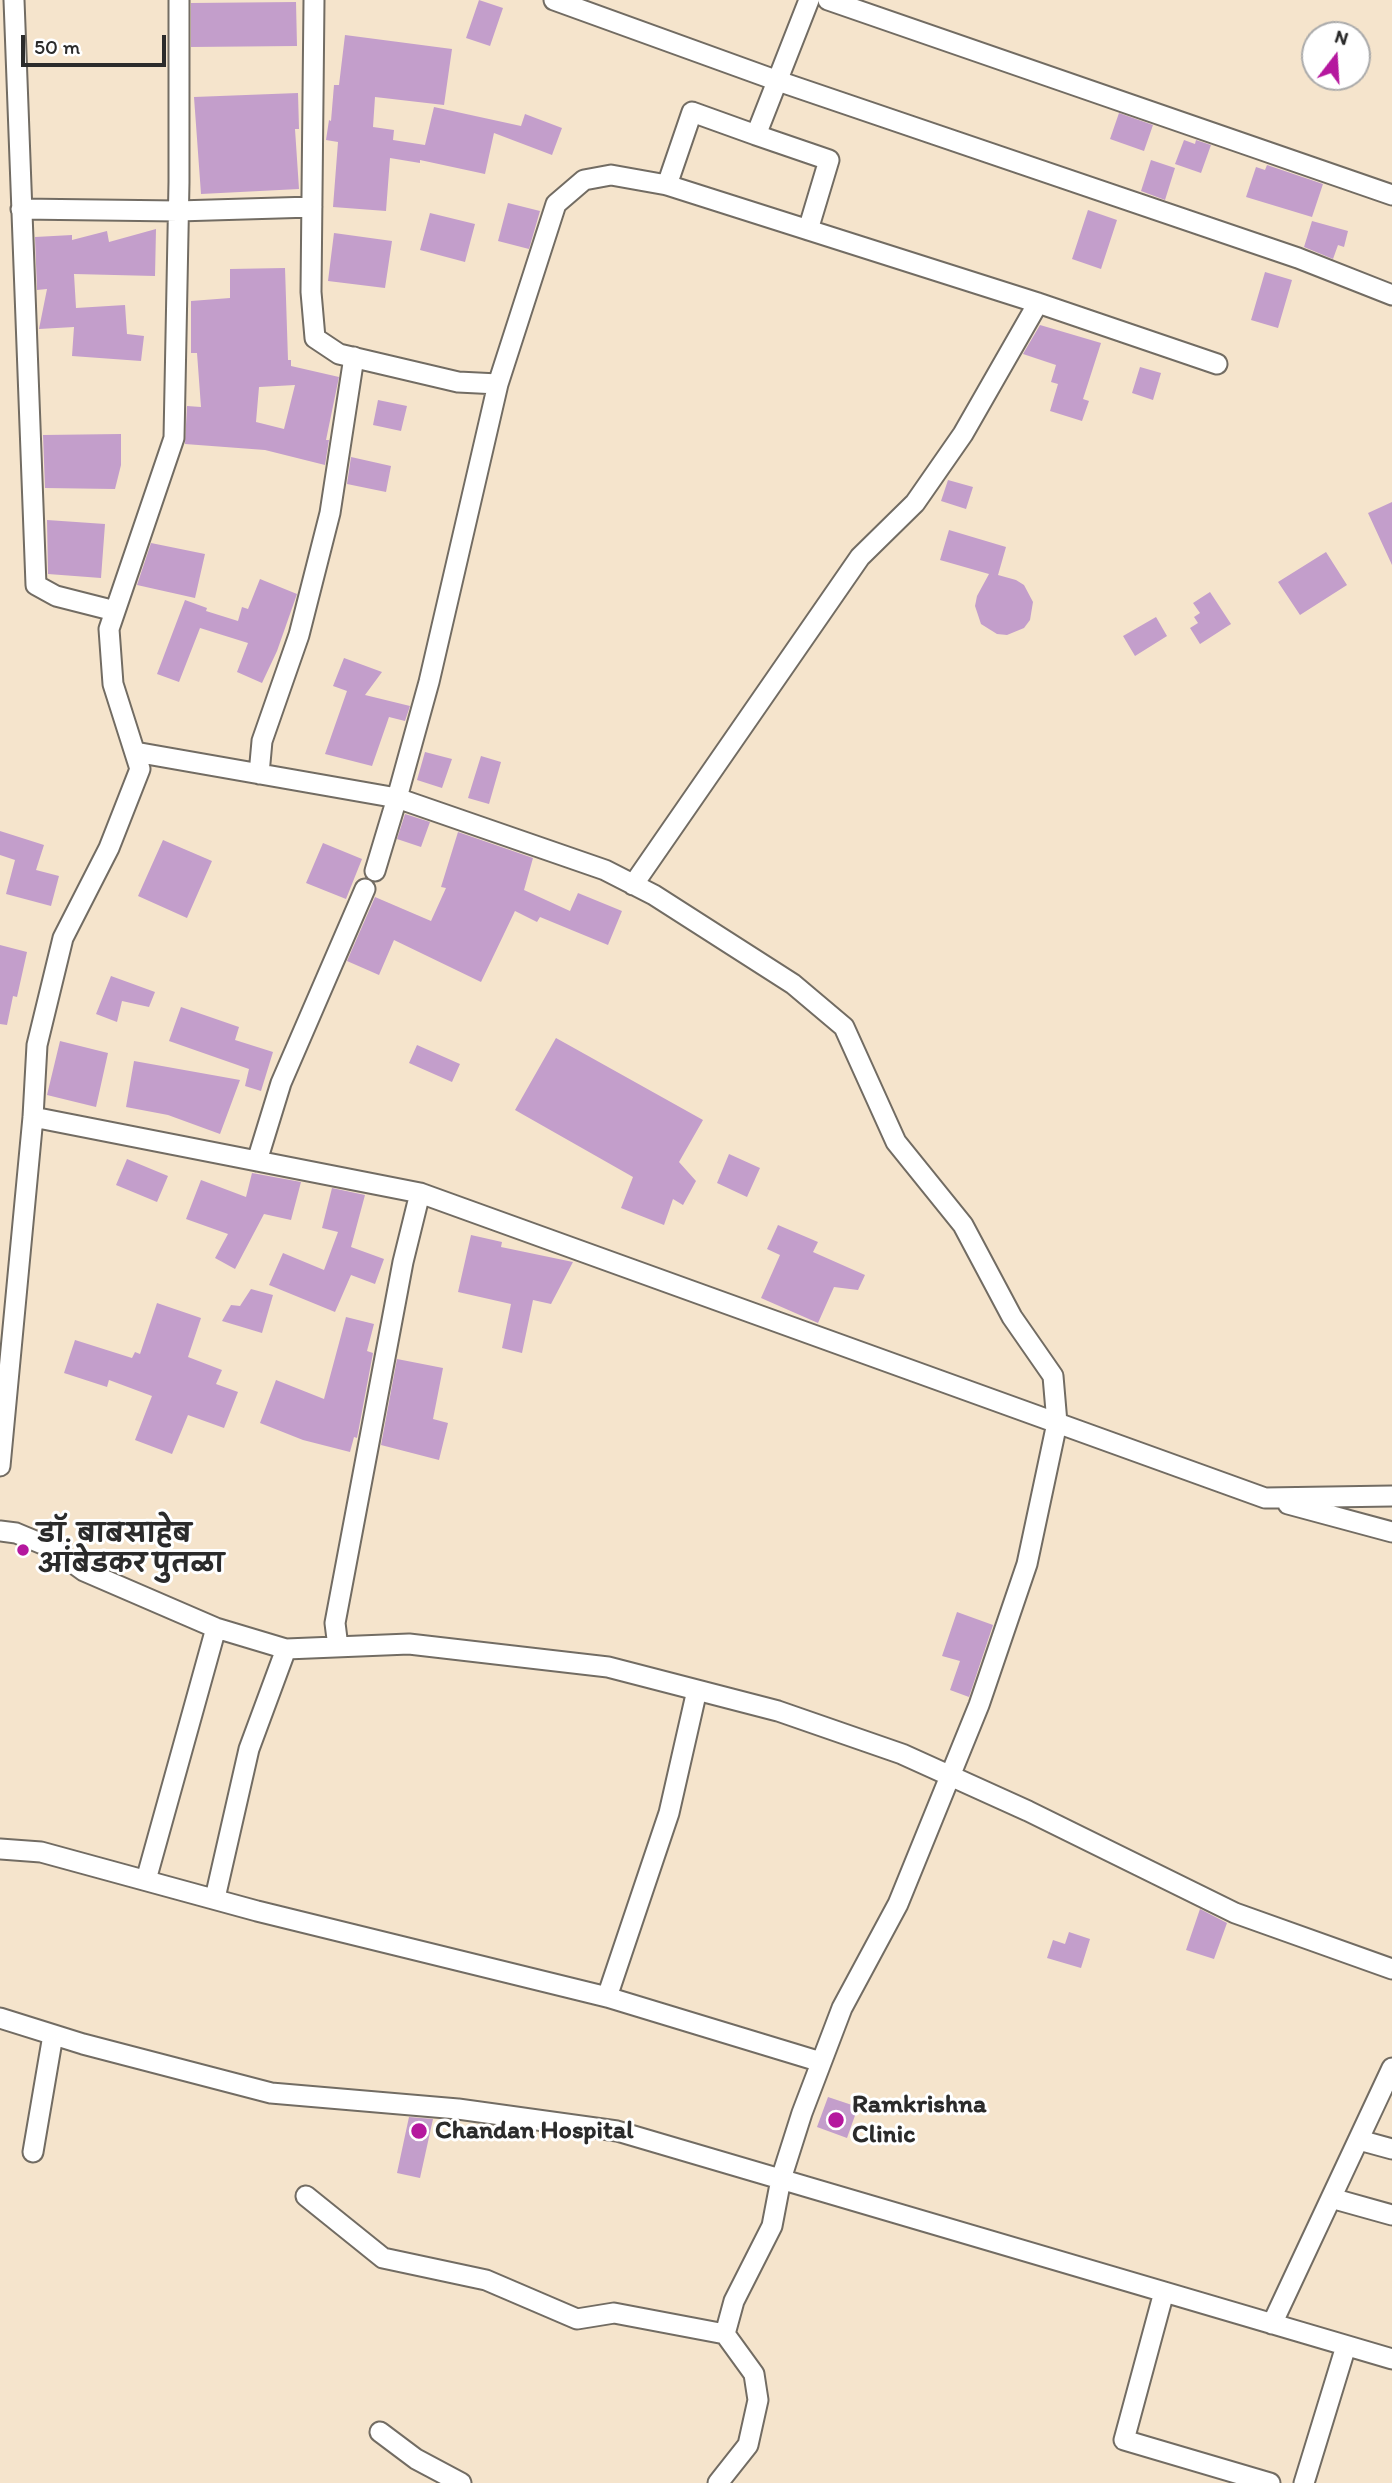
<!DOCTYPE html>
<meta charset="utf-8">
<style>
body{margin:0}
#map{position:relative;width:1392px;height:2483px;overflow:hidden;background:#f5e4cc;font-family:Itim,sans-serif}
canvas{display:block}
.north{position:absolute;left:1301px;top:21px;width:70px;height:70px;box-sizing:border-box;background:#fff;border:2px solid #aaa;border-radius:50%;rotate:17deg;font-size:19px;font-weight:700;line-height:28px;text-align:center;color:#2b2b2b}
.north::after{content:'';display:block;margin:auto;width:24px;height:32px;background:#b5179e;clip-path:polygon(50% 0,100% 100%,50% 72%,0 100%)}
.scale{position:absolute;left:21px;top:35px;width:145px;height:32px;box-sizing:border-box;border:4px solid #2b2b2b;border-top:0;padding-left:9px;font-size:21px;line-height:24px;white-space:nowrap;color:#2b2b2b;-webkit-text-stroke:5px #fff;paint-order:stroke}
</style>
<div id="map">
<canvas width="1392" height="2483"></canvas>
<div class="north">N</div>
<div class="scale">50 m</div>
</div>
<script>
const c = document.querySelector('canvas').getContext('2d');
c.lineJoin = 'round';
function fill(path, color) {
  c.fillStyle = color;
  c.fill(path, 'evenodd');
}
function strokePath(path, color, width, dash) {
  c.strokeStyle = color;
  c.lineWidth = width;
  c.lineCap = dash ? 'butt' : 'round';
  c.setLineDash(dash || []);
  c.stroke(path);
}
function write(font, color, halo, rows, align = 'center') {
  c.font = font + ' Itim,"Playpen Sans Deva",sans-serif';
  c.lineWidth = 6;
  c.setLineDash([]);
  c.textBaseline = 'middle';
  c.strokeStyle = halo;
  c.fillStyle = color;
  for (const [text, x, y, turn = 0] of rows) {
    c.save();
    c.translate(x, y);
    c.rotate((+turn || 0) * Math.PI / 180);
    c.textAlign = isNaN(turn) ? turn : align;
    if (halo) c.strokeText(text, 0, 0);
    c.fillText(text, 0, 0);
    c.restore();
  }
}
fill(new Path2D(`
 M479,0L503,8L490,46L466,38Z
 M296,2L297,46L191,47V3Z
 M345,35L452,49L444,105L375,97L373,127L394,130L393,140L425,145L434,107L521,126L525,114L562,128L552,155L494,133L485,174L420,160V163L390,158L386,211L333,207L338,142L326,140L329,120L331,121L334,85H339Z
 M298,93L299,129H295L299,189L201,194L194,97Z
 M1119,113L1153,125L1144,151L1110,139Z
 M1184,140L1195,144L1196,140L1211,145L1201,173L1175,164Z
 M1151,160L1175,168L1165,200L1141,191Z
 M1267,165L1323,184L1312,217L1246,197L1256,167L1265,170Z
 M508,203L540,211L529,249L498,241Z
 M1088,210L1117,220L1101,269L1072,259Z
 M430,213L475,224L465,262L420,250Z
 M1312,221L1348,231L1344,247L1338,245L1333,259L1304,247Z
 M156,229L155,276L74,274L76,308L125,305L127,334L144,336L141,361L72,356L74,327L39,329L47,289L37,290L35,237L72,235V240L107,231L109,242Z
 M334,233L392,241L385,288L328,281Z
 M285,268L288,360H291V366L339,377L326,440H329L325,465L265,450L185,444L187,406L201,407L197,353H191V301L230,298V269ZM295,385L284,429L256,422L259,387Z
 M1265,272L1292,280L1278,328L1251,320Z
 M1040,325L1101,343L1083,399L1089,401L1082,421L1050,411L1058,384L1051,382L1056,365L1023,354Z
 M1140,367L1161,373L1153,400L1132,393Z
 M378,400L407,406L401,431L373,425Z
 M121,434V465L115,489L45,488L43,435Z
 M351,457L391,466L386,492L347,484Z
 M948,480L973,487L966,509L941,501Z
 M1392,502V565L1368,513Z
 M47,520L105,524L101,578L48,574Z
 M949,530L1006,547L998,575L1016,580L1024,585L1033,602L1030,620L1024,628L1007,635L997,634L981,624L975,606L977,596L989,574L940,560Z
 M151,543L205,554L195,598L137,585Z
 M1326,552L1347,585L1300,615L1278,582Z
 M260,579L297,594L277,651L262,683L237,672L248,643L200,628L179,682L157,674L185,600L207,608L206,611L238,621L242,607L248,609Z
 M1210,592L1231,624L1200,644L1190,628L1198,623L1194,617L1200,613L1193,603Z
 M1156,617L1167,636L1135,656L1123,636Z
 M344,658L382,672L365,695L410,706L405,721L389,717L372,766L325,754L347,691L333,686Z
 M425,752L452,759L442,788L417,780Z
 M481,756L501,762L489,804L468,798Z
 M405,814L430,822L421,847L397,839Z
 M0,831L44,845L36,870L59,876L51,906L6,894L15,860L0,855Z
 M458,832L533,858L524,890L570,911L578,893L622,911L608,945L540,917L537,922L515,911L481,982L394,940L379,975L347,961L375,897L431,921L446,888L441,887Z
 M163,840L212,861L187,918L138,896Z
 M323,843L362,859L346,899L306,883Z
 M0,945L27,952L17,997L13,996L7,1025L0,1024Z
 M111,976L155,992L149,1007L122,1001L117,1022L96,1014Z
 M181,1007L239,1027L235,1040L273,1052L261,1091L245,1086L249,1069L169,1041Z
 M556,1038L703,1120L679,1162L696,1181L683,1205L673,1199L664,1225L621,1208L633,1177L515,1110Z
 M60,1041L108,1053L96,1107L47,1095Z
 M417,1045L460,1064L452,1082L409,1063Z
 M134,1061L240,1080L220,1134L168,1115L126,1107Z
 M729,1154L760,1168L747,1197L717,1183Z
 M127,1159L168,1176L157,1202L116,1185Z
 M252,1173L301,1182L291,1220L264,1214L235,1269L215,1258L228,1234L186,1219L201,1180L246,1197Z
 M332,1188L365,1195L351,1247L384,1259L375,1284L351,1275L335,1312L269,1285L283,1253L324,1270L338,1232L322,1228Z
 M778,1225L818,1242L813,1252L865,1275L858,1290L834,1287L818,1323L761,1298L780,1255L767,1249Z
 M471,1235L502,1242L501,1247L573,1262L551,1304L533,1300L522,1353L502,1348L511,1304L458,1292Z
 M251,1289L273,1295L262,1333L222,1321L231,1305L240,1306Z
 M157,1303L201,1318L188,1357L222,1370L216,1384L238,1392L224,1428L188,1415L172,1454L135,1440L152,1396L109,1380L107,1387L64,1373L75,1340L132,1358L135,1352L140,1354Z
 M346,1317L374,1324L367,1351L373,1353L357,1438L354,1437L350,1452L303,1440L260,1423L276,1380L324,1399Z
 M397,1359L443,1368L433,1419L448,1423L439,1460L381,1445Z
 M957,1612L993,1625L969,1697L950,1690L960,1661L942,1656Z
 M1200,1909L1227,1923L1214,1959L1186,1950Z
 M1069,1932L1090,1939L1081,1968L1047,1958L1053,1940L1065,1944Z
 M828,2097L858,2107L847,2138L817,2127Z
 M409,2117L433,2119L420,2178L397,2173Z`), '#c39ecb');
const minor = new Path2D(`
 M14,0L36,585L56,596L115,611
 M554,0L778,81L1298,258L1392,295
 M828,0L1392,195
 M667,185L692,112L756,135
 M21,209L178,211L312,207
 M808,230L829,160L756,135L809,0
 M498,384L556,204L584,180L611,175L667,185L1038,303L1217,364
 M135,752L397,798L429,682L498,384L458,382L339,354L315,338L311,292L314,0
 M259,774L262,741L299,635L330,513L354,357
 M375,871L397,798L605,870L654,895L793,984L844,1027L896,1142L963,1225L1012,1317L1053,1376L1057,1423L1027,1564L979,1705L898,1904L842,2008L802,2113L781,2179L772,2226L734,2301L725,2334L754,2374L758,2400L748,2445L718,2483
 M633,885L860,557L915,503L963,434L1038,303
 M33,1117L420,1193L1265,1498L1392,1496
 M257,1161L281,1083L365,889
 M0,1466L33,1117L37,1045L63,938L109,848L140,769L113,684L109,629L174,438L179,182V0
 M1288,1504L1392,1532
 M0,1531L16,1533L52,1548L84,1571L216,1628L286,1649L409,1644L608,1667L778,1711L902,1754L1028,1811L1235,1913L1392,1969
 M338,1647L335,1623L403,1262L420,1193
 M0,1849L41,1852L257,1911L607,1997L821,2062
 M146,1880L216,1628
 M215,1898L249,1749L286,1649
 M607,1997L669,1813L697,1690
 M0,2018L83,2044L271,2093L458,2109L617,2131L1392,2359
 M1359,2140L1392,2149
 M33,2152L53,2035
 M306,2196L383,2258L486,2280L577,2319L614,2313L725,2334
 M1331,2198L1392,2215
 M1164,2292L1124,2440L1270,2483
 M1272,2324L1392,2068
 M380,2432L416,2459L461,2483
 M1304,2483L1346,2346`);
strokePath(minor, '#726c63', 23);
strokePath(minor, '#fff', 19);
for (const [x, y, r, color] of [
 [23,1550,7,"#b5179e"],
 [836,2120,9,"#b5179e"],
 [419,2131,9,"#b5179e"]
]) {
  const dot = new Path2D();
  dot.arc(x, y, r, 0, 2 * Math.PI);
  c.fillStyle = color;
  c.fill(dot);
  strokePath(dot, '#fff', 2.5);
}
write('bold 26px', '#2b2b2b', '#fff', [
 ["डॉ. बाबसाहेब",37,1535],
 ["आंबेडकर पुतळा",37,1565],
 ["Ramkrishna",852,2105],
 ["Clinic",852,2135],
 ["Chandan Hospital",435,2131]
], 'left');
</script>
